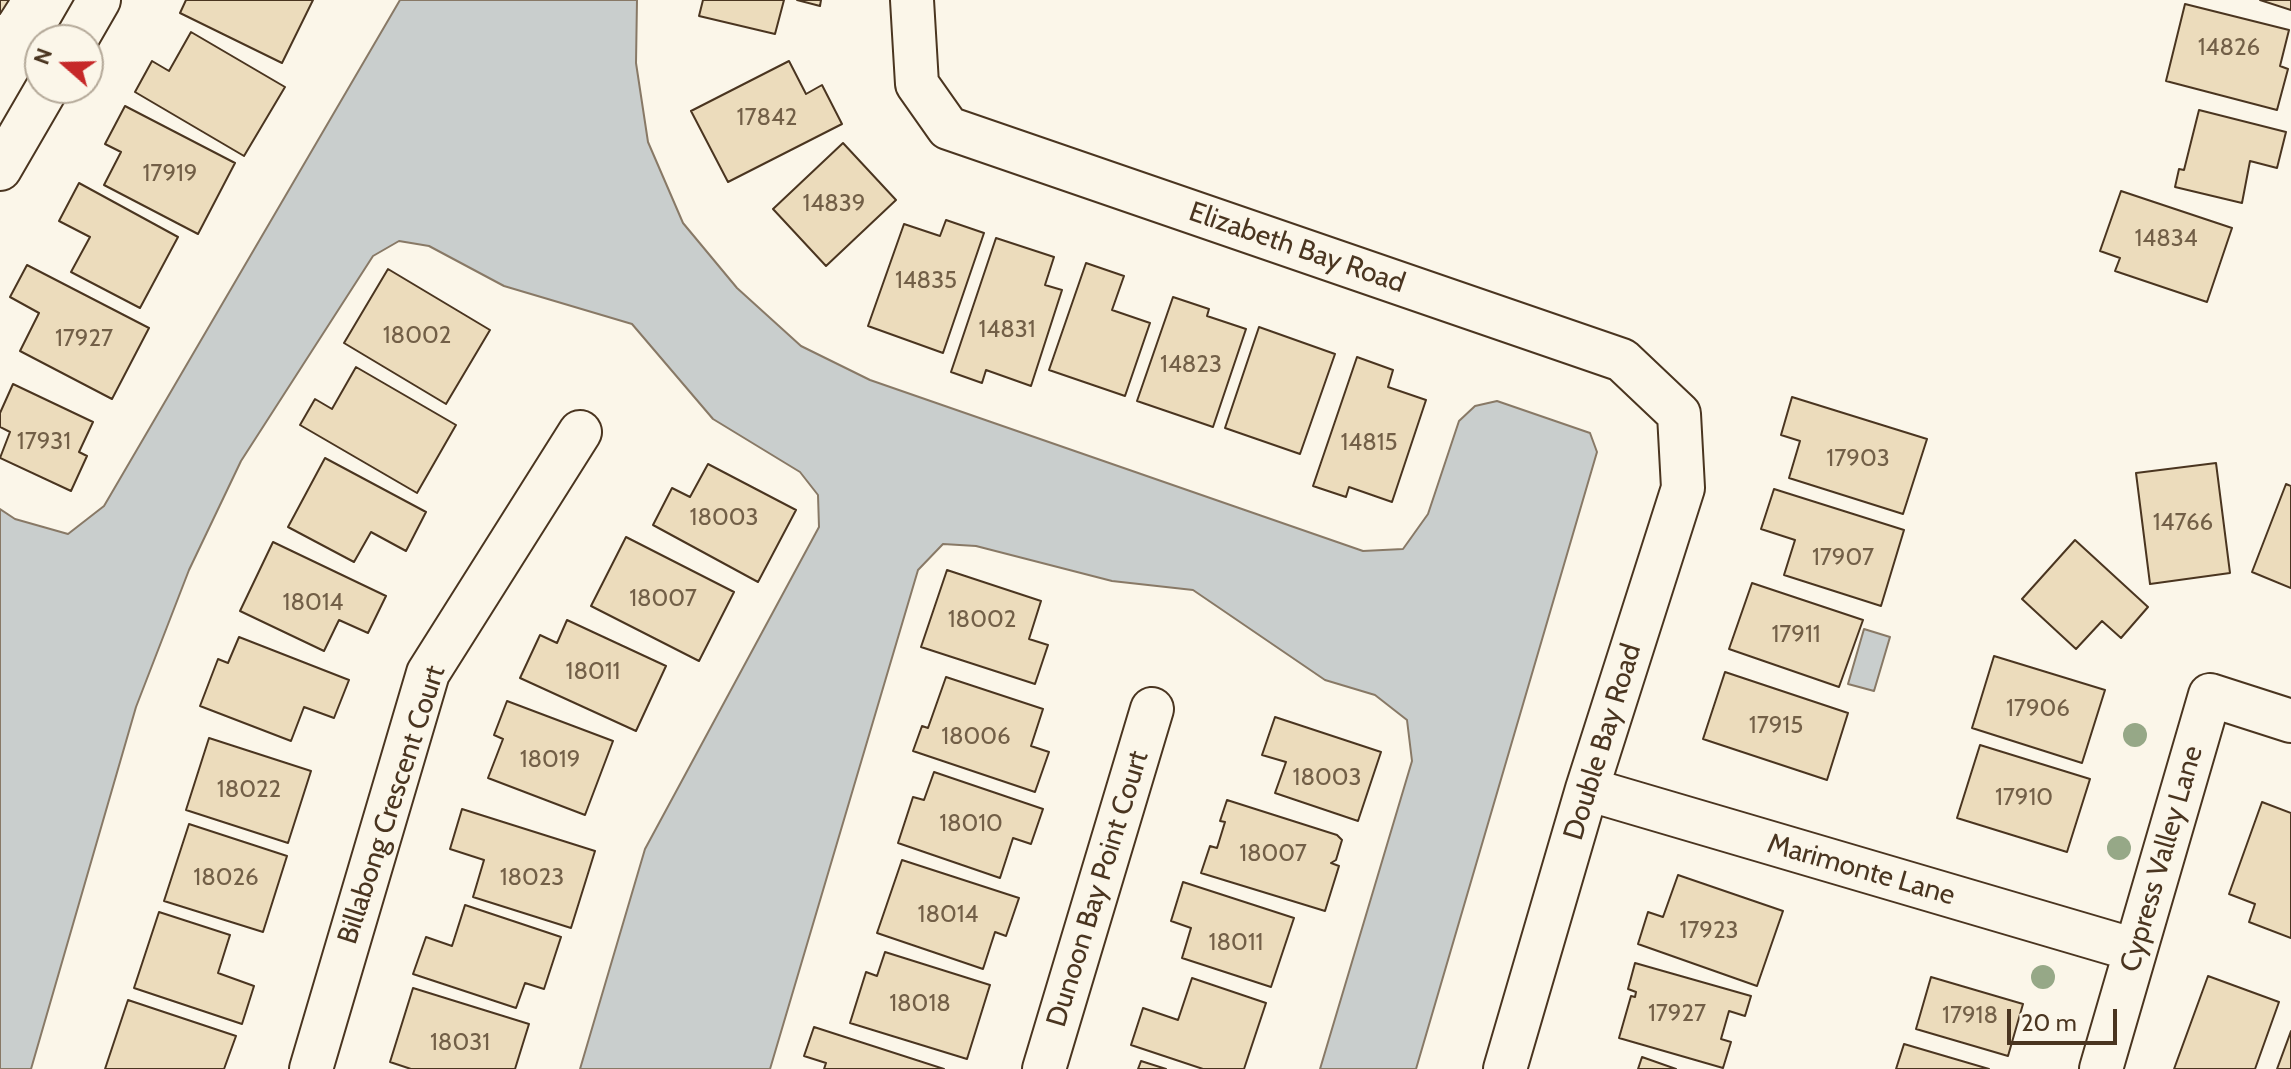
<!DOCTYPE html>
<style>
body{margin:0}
#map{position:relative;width:2291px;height:1069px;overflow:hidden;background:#fbf6e9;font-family:Cabin,sans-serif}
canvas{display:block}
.north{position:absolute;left:24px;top:24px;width:80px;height:80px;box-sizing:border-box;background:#fbf6e9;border:2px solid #b4a999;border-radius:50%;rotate:290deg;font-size:22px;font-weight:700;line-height:32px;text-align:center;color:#4a3520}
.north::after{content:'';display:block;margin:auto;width:28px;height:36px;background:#c62828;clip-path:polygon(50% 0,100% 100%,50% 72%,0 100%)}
.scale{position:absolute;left:2007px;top:1009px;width:110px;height:36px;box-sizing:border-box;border:4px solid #4a3520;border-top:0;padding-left:10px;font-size:24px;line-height:28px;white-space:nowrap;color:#4a3520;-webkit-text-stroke:6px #fbf6e9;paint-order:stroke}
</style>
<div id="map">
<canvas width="2291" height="1069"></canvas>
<div class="north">N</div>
<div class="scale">20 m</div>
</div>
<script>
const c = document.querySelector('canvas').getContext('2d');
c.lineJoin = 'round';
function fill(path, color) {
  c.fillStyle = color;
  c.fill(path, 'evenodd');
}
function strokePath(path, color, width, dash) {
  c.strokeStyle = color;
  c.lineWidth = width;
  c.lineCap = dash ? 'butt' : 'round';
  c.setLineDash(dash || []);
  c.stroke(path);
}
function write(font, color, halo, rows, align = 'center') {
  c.font = font + ' Cabin,sans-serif';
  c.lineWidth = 6;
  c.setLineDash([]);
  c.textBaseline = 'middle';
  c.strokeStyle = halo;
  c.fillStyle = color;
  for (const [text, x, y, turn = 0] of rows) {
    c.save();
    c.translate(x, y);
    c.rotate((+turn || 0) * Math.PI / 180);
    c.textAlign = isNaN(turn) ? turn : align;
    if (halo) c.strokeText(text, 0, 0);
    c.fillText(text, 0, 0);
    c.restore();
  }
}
const water = new Path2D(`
 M400,0H637L636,63L648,142L683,223L737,288L801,346L870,380L1363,551L1403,549L1428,514L1459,421L1475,406L1497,401L1590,433L1597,452L1416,1069H1320L1412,761L1407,720L1375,695L1325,680L1193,590L1112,581L976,546L943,544L918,570L770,1069H580L645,849L819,527L818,495L800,472L713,419L632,324L504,286L429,246L399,241L373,256L241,461L189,570L136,707L31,1069H0V509L15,519L68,534L104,506Z
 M1864,629L1890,637L1874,691L1848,684Z`);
fill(water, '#c9cecd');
strokePath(water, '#887966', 2);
const building = new Path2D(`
 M0,0H9L0,14Z
 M186,0H313L282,63L180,13Z
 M703,0H784L775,34L699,16Z
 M797,0H821L820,6Z
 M2260,0H2291V10Z
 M2185,4L2289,30L2280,66L2288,69L2277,110L2166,81Z
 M191,32L285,87L244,156L135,92L152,61L169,71Z
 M789,61L806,94L822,85L842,124L728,182L691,111Z
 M125,106L235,163L198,234L104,185L121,152L105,144Z
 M2199,110L2286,132L2277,168L2250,161L2242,203L2175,187L2179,169L2184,170Z
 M843,143L896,200L826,266L773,209Z
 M79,183L178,237L140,308L71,272L90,237L59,221Z
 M2121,191L2232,228L2207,302L2115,271L2120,258L2100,251Z
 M946,220L984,233L943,353L868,326L904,224L940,236Z
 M996,238L1054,257L1045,285L1062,290L1031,386L986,370L982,383L951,372Z
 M1086,263L1124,276L1112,310L1150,323L1125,396L1049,370Z
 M27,265L149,328L112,399L20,351L39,313L10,297Z
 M388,269L490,330L446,404L344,343Z
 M1173,297L1209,309L1207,316L1246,329L1213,427L1137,401Z
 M1259,327L1335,354L1300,454L1225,428Z
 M1357,357L1393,370L1388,387L1426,400L1392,502L1349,487L1346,497L1313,486Z
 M356,367L456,425L417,493L300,425L315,399L332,409Z
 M13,384L93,422L79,452L87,456L71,491L0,458L10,432L0,427V413Z
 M1792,397L1927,439L1903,514L1789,478L1800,441L1781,435Z
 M325,458L426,512L406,551L371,532L354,562L288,527Z
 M2216,463L2230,573L2150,584L2136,473Z
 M708,464L796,510L758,582L653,525L672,488L690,497Z
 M2286,484L2291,486V588L2252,572Z
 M1774,489L1904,530L1881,606L1784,575L1795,540L1761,529Z
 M626,537L734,592L699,661L591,606Z
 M2075,540L2148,607L2121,638L2102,621L2076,649L2022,599Z
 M273,542L386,596L368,633L339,620L324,651L240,611Z
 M947,570L1041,601L1029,639L1048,645L1035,684L921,647Z
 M1752,583L1863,620L1839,687L1729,649Z
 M567,620L666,666L636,731L520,678L540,635L557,643Z
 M239,637L349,680L334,718L304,707L291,741L200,706L218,659L228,663Z
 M1994,656L2105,690L2082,763L1972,728Z
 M1725,672L1848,713L1827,780L1703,739Z
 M946,677L1043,709L1031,746L1049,752L1035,792L913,751L922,726L928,728Z
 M507,701L613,741L585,815L488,778L503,739L494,735Z
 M1275,717L1381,752L1358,821L1275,793L1286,762L1262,755Z
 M209,738L311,771L288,843L186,810Z
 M1980,745L2090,779L2067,852L1957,818Z
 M934,772L1043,809L1031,844L1013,838L1000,878L898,843L913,797L924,800Z
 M1227,800L1337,835L1342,840L1336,860L1331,863L1339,866L1325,911L1201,873L1210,846L1217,848L1225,822L1220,821Z
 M2262,802L2291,813V938L2249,922L2255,904L2229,894Z
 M462,809L595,851L571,928L473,897L484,860L450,849Z
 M189,824L287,856L263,932L164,901Z
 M902,860L1019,898L1006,936L995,932L983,969L877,933Z
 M1678,875L1783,911L1757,986L1638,944L1648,912L1663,917Z
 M1183,882L1294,918L1271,987L1182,958L1191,928L1171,921Z
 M465,905L561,937L544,989L525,983L516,1008L413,974L426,937L452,946Z
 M159,912L230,935L218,973L254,986L242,1024L134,988Z
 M885,952L990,985L967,1059L850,1023L866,972L877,976Z
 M1635,963L1751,996L1745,1016L1729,1011L1721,1039L1731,1042L1723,1068L1619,1038L1631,996L1635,997L1636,992L1628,989Z
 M2208,976L2279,1002L2255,1069H2174Z
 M1931,977L2023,1004L2008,1056L1916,1029Z
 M1192,978L1266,1003L1244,1069H1203L1131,1045L1143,1008L1178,1020Z
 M413,988L529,1024L515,1069H411L390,1062Z
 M128,1000L236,1036L224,1069H105Z
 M814,1027L944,1069H824L826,1063L804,1056Z
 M2291,1031V1069H2277Z
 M1904,1044L1989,1069H1896Z
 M1642,1057L1676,1069H1638Z
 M1141,1061L1166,1069H1138Z`);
fill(building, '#ecdcbc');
strokePath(building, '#4a3520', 2);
const minor = new Path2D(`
 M912,0L917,84L948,128L1622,360L1679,414L1683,488L1587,789L1505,1069
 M76,40L99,0
 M0,169L47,88
 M1587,789L2135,950
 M311,1069L428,673L580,432
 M1044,1069L1152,709
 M2101,1069L2210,695L2291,721`);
strokePath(minor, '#4a3520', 46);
strokePath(minor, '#fbf6e9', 42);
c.fillStyle = '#96a887';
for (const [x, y] of [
 [2135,735],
 [2119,848],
 [2043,977]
]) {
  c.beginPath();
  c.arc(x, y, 12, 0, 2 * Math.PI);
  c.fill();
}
write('24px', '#725f47', null, [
 ["14826",2229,48],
 ["17842",767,118],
 ["17919",170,174],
 ["14839",834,204],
 ["14834",2166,239],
 ["14835",926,281],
 ["14831",1007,330],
 ["18002",417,336],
 ["17927",84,339],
 ["14823",1191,365],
 ["17931",44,442],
 ["14815",1369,443],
 ["17903",1858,459],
 ["18003",724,518],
 ["14766",2183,523],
 ["17907",1843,558],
 ["18007",663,599],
 ["18014",313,603],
 ["18002",982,620],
 ["17911",1796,635],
 ["18011",593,672],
 ["17906",2038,709],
 ["17915",1776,726],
 ["18006",976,737],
 ["18019",550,760],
 ["18003",1327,778],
 ["18022",249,790],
 ["17910",2024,798],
 ["18010",971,824],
 ["18007",1273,854],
 ["18026",226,878],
 ["18023",532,878],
 ["18014",948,915],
 ["17923",1709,931],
 ["18011",1236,943],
 ["18018",920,1004],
 ["17927",1677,1014],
 ["17918",1970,1016],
 ["18031",460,1043]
]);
write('28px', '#4a3520', '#fbf6e9', [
 ["Elizabeth Bay Road",1297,248,19],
 ["Double Bay Road",1603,742,-73],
 ["Billabong Crescent Court",392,805,-72],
 ["Cypress Valley Lane",2162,859,-74],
 ["Marimonte Lane",1861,870,16],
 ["Dunoon Bay Point Court",1098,889,-73]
]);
</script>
